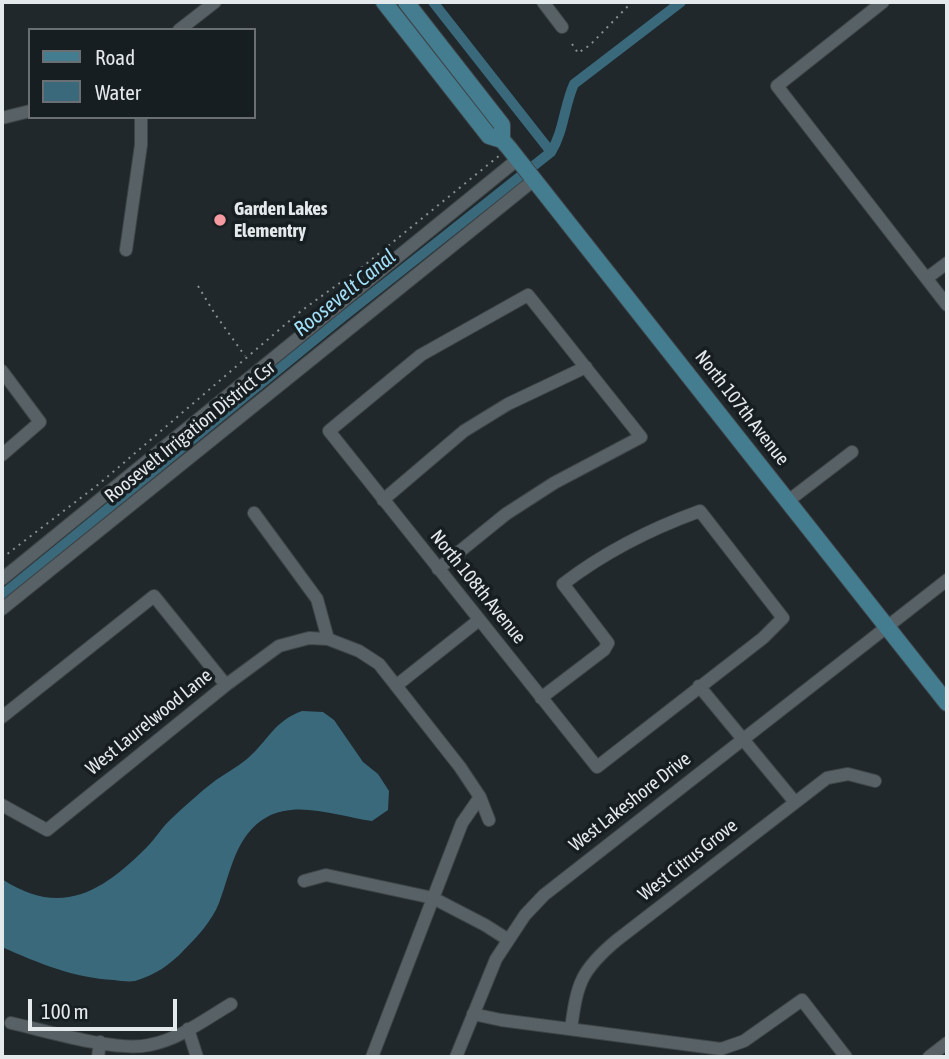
<!DOCTYPE html>
<style>
body{margin:0}
#map{position:relative;width:949px;height:1059px;overflow:hidden;background:#20282b;font-family:"Asap Condensed",sans-serif}
canvas{display:block}
.frame{position:absolute;inset:0;border:4px solid #e4e9eb;pointer-events:none}
.legend{position:absolute;left:28px;top:28px;width:228px;height:91px;box-sizing:border-box;background:#171e21;border:2px solid #696f72;margin:0;padding:9px 12px;list-style:none;font-size:21px;color:#e4e9eb}
.legend li{display:flex;align-items:center;gap:14px;height:35px}
.legend b{width:35px;border:2px solid #696f72}
.scale{position:absolute;left:28px;top:999px;width:149px;height:32px;box-sizing:border-box;border:4px solid #e4e9eb;border-top:0;padding-left:9px;font-size:21px;line-height:24px;white-space:nowrap;color:#e4e9eb;-webkit-text-stroke:5px #171e21;paint-order:stroke}
</style>
<div id="map">
<canvas width="949" height="1059"></canvas>
<div class="frame"></div>
<ul class="legend">
<li><b style="height:9px;background:#447c90"></b>Road</li>
<li><b style="height:19px;background:#3a697c"></b>Water</li>
</ul>
<div class="scale">100 m</div>
</div>
<script>
const c = document.querySelector('canvas').getContext('2d');
c.lineJoin = 'round';
function fill(path, color) {
  c.fillStyle = color;
  c.fill(path, 'evenodd');
}
function strokePath(path, color, width, dash) {
  c.strokeStyle = color;
  c.lineWidth = width;
  c.lineCap = dash ? 'butt' : 'round';
  c.setLineDash(dash || []);
  c.stroke(path);
}
function write(font, color, halo, rows, align = 'center') {
  c.font = font + ' "Asap Condensed",sans-serif';
  c.lineWidth = 7;
  c.setLineDash([]);
  c.textBaseline = 'middle';
  c.strokeStyle = halo;
  c.fillStyle = color;
  for (const [text, x, y, turn = 0] of rows) {
    c.save();
    c.translate(x, y);
    c.rotate((+turn || 0) * Math.PI / 180);
    c.textAlign = isNaN(turn) ? turn : align;
    if (halo) c.strokeText(text, 0, 0);
    c.fillText(text, 0, 0);
    c.restore();
  }
}
fill(new Path2D(`
 M302,711L323,712L334,720L363,762L378,774L389,791L388,810L372,821C340,817 298,800 267,817C235,835 231,872 219,903C212,921 197,937 184,950C170,965 155,975 135,981C129,982 120,981 114,980C74,978 38,963 2,947V879C61,918 102,892 147,847C156,838 162,827 171,819C185,806 200,792 216,780C226,773 237,767 247,759C268,741 274,721 302,711Z`), '#3a697c');
strokePath(new Path2D(`
 M433,2L551,152
 M2,595L339,320L551,152C564,131 564,106 574,84L681,2`), '#3a697c', 10);
const minor = new Path2D(`
 M543,2L562,27
 M883,2L777,86L947,305
 M179,30L215,2
 M2,118L30,111
 M126,250L141,145V117
 M927,278L947,263
 M2,371L40,422L2,455
 M383,500L464,431L508,404L586,367
 M788,501L852,452
 M254,513L317,599L328,639L359,651L379,664L460,767L480,797L489,820
 M438,569L506,514L554,483L641,437L528,295L421,355L329,431C418,543 507,655 597,767L763,638L783,618L700,511C650,529 606,551 563,584L608,643L604,650L541,698
 M2,579L518,159
 M2,609L534,180
 M397,685L479,620
 M699,686L794,801
 M2,717L154,596L226,685
 M2,805L47,830L226,685L279,646L309,638L328,639
 M304,881L326,875L433,898L485,925L507,939
 M473,1014L501,1020L721,1049L744,1041L802,1000L846,1057
 M11,1023C47,1031 115,1052 149,1045C178,1040 206,1019 231,1004
 M188,1029L197,1057
 M571,1029C577,983 581,970 617,940L827,778L848,774L875,781
 M98,1057L100,1042
 M372,1057L462,823L480,797
 M456,1057L496,959L525,915L544,895L947,580
 M929,1057L947,1043`);
const major = new Path2D(`
 M384,2L489,136L502,140L509,148L947,703
 M406,2L502,125V140`);
strokePath(minor, '#3e4548', 14);
strokePath(major, '#3e4548', 18);
strokePath(new Path2D(`
 M572,44L578,53L590,45L632,2
 M198,286L215,314L245,356
 M2,558L99,484L301,311L366,264L500,155`), '#898f91', 2, [2, 5]);
strokePath(minor, '#586165', 12);
strokePath(major, '#447c90', 16);
for (const [x, y, r, color] of [
 [220,220,7,"#f49aa1"]
]) {
  const dot = new Path2D();
  dot.arc(x, y, r, 0, 2 * Math.PI);
  c.fillStyle = color;
  c.fill(dot);
  strokePath(dot, '#171e21', 2.5);
}
write('bold 19px', '#e4e9eb', '#171e21', [
 ["Garden Lakes",234,209],
 ["Elementry",234,231]
], 'left');
write('19px', '#e4e9eb', '#171e21', [
 ["North 107th Avenue",742,408,52],
 ["Roosevelt Irrigation District Csr",190,432,-39],
 ["North 108th Avenue",478,587,51],
 ["West Laurelwood Lane",149,722,-39],
 ["West Lakeshore Drive",630,802,-38],
 ["West Citrus Grove",688,860,-38]
]);
write('italic 21px', '#a1dff8', '#171e21', [
 ["Roosevelt Canal",345,293,-39]
]);
</script>
